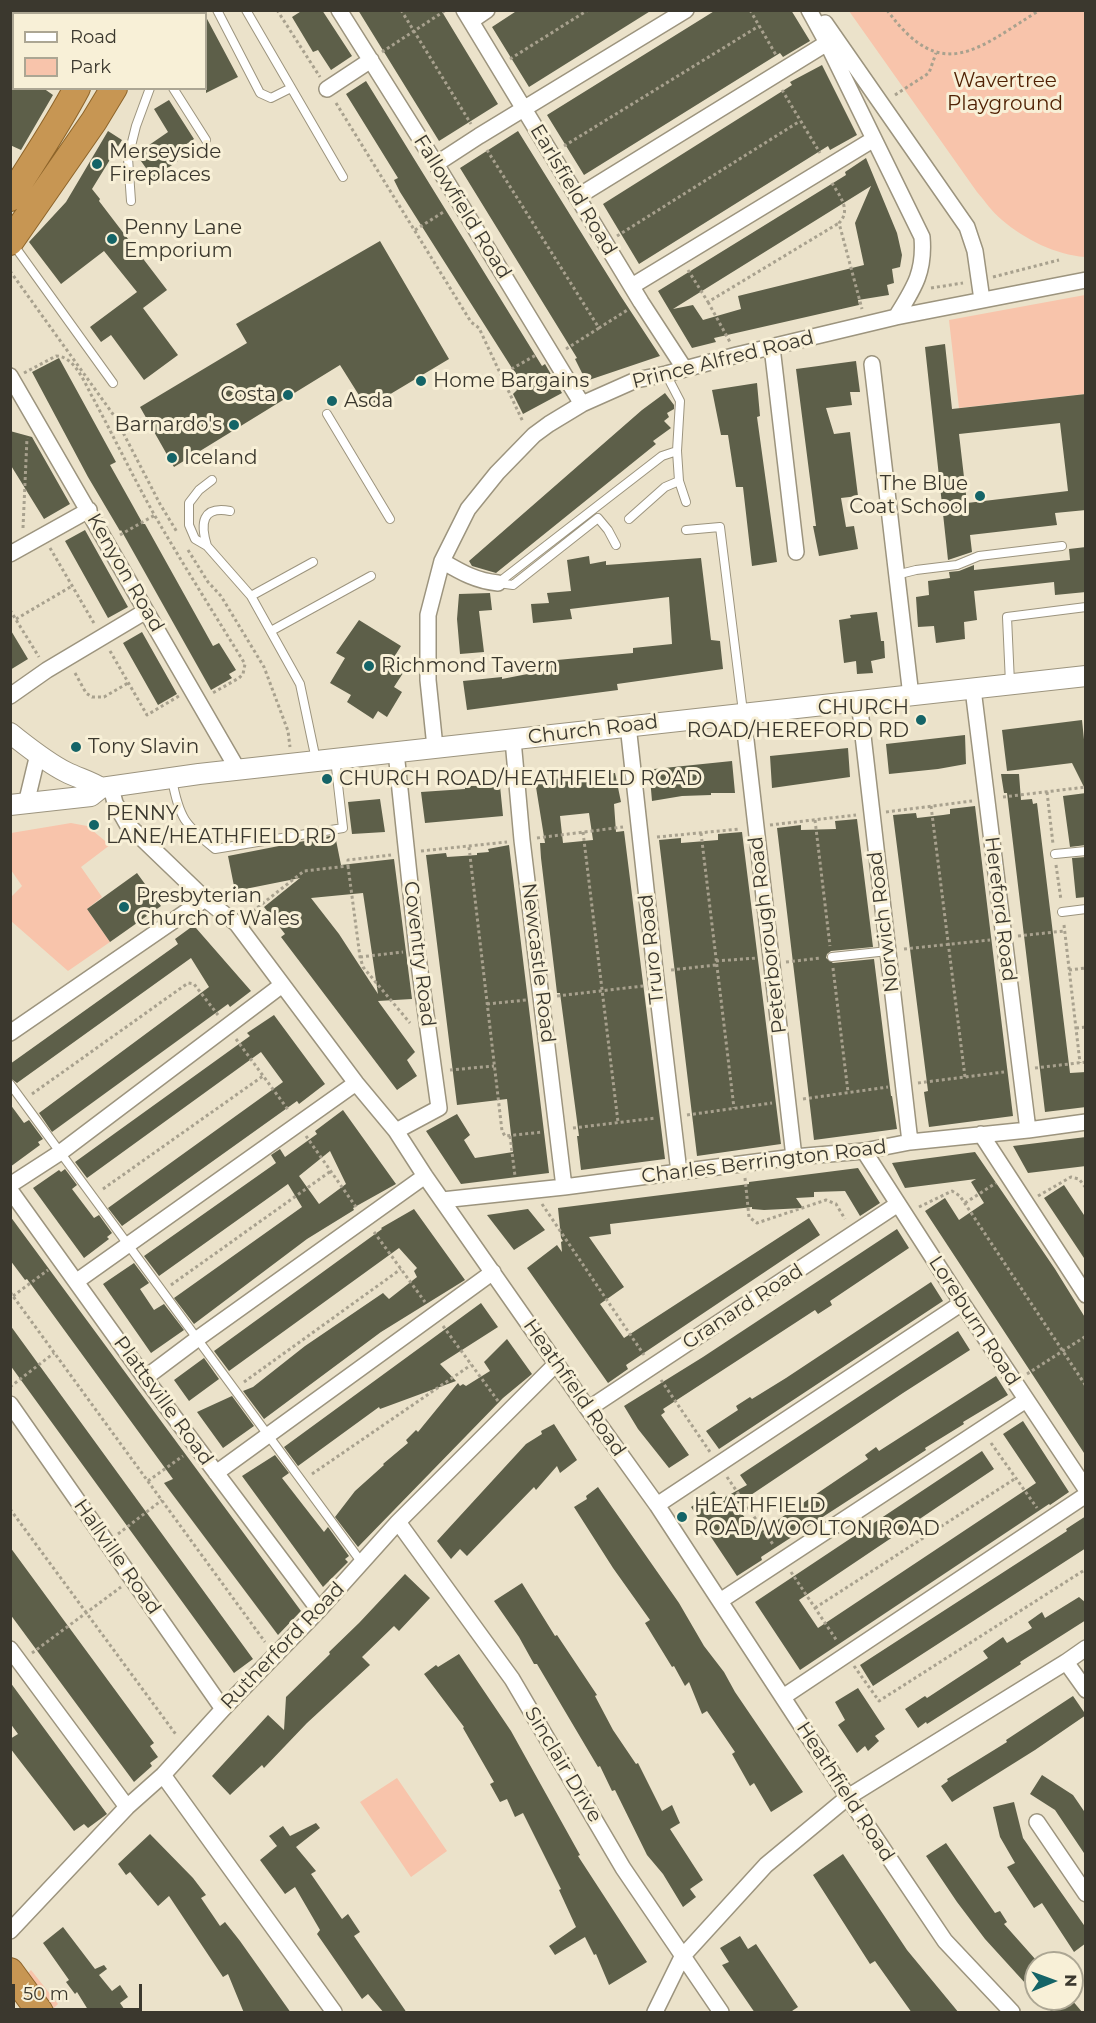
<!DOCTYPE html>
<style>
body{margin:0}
#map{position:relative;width:1096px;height:2023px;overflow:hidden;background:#ebe2ca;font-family:Montserrat,sans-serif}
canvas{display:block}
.frame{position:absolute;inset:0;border:12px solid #3b382e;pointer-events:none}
.legend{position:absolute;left:12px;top:12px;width:195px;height:78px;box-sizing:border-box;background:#f8f0d7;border:2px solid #aca693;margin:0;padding:8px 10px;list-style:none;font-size:18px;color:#3b382e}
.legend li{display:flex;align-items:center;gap:12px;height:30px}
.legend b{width:30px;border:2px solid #aca693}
.north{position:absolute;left:1024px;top:1951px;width:60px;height:60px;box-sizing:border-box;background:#f8f0d7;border:2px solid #aca693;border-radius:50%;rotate:89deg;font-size:16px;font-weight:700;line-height:24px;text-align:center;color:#3b382e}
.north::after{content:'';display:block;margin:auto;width:21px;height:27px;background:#156467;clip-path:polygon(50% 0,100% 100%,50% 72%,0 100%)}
.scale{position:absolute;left:12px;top:1984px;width:130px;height:27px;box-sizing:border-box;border:3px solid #3b382e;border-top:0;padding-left:8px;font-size:18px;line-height:21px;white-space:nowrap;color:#3b382e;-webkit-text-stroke:4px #f8f0d7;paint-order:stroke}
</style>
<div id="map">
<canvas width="1096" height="2023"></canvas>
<div class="frame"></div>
<ul class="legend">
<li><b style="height:8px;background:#fff"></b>Road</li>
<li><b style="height:16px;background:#f8c4ab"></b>Park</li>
</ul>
<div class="north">N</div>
<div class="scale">50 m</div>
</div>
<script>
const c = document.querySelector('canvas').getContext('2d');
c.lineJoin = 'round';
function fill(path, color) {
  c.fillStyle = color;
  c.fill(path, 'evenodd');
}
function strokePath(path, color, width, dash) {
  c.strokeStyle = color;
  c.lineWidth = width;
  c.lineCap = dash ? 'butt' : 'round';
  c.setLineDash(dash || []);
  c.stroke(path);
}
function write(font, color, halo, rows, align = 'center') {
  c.font = font + ' Montserrat,sans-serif';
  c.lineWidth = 6;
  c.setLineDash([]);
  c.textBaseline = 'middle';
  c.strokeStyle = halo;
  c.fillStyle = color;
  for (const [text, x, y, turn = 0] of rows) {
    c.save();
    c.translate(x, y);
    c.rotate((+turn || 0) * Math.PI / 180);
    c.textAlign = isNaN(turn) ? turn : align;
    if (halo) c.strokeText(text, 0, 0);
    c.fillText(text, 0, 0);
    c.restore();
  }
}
fill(new Path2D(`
 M849,11H1085V257C1056,255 1024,239 1002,220C992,212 985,201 977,192Z
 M1085,295V394L959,408L949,320Z
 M71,823L87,826L110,845L81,867L102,897L87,909L110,942L68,971L11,921V897L22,886L11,870V833Z
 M397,1778L447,1851L411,1877L360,1802Z
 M31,1970L58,2004L54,2008L28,1973Z`), '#f8c4ab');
fill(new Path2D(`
 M303,10H322L352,56L331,70L318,50L313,52L292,17Z
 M358,10H441L498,104L439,141Z
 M518,10H652L529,87L492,27Z
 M716,10H791L810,41L783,57L780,53L584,175L547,115Z
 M206,17L238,77L206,93Z
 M822,65L857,135L830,150L828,146L639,264L603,204L792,85L790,82Z
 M366,81L542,366L545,364L562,393L523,414L513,394L517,390L513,382L517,376L400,192L394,180L398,178L346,94Z
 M10,88H43L53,95L21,150L10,145Z
 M169,100L194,139L173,153L178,161L153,178L136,154L168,132L154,109Z
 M108,131L122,140L92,189L100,199L99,201L167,290L143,308L178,355L144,380L111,335L101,342L90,327L137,292L104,251L61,284L29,242L66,202Z
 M518,131L620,295L660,356L586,381L575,359L577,358L460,168Z
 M866,158L897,233L902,255L900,267L892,269L894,283L887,285L889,295L858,300L859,305L714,338L716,342L692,348L658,291L846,175L845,172ZM871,186L855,223L864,265L738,296L741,309L703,320L693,305L673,309Z
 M380,241L449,359L367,408L340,365L174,467L140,407L247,343L236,324Z
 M945,344L952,409L1086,394V510L1055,513L1057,525L970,535L972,552L948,560L925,347ZM1060,423L1068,491L967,503L959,434Z
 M59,358L116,462L110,465L133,506L143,524H145L213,646L219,643L236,670L229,674L232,678L211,690L121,530L120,531L88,477L32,372Z
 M856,361L860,392H850L852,405L826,408L834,434L850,432L858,496L841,498L846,527L854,526L858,549L819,556L813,526H816L796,369Z
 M757,383L760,416L757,417L777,562L752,566L743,487H736L728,435H721L712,390Z
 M665,393L674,405V409L667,413L669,417L664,421L671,428L653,441L656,444L496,573L472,566L469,561L642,410Z
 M10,431L32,437L70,504L44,519L10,464Z
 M85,530L128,607L108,618L65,541Z
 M1086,547V592L1055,595L1054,582L974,591L977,620L964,622L965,639L936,643L934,626L918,627L916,597L929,595L928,581L950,578L949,572L959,571L974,565V570L1070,560L1069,549Z
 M589,556L590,564L606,561V565L701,558L711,640L720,641L723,669L617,684L618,690L467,710L463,681L502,677V679L548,670L546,661L633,653V648L672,644L669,597L570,609L572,619L533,623L531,604L549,603L547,593L571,591L567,560Z
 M490,593L492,610L479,611L484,652L460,654L457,619L459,594Z
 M877,612L881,641H884L885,658L871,661L873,673L857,674L856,661L844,663L839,620L851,618L850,615Z
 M359,620L401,646L391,662L405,670L394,687L402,692L387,717L378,711L373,719L347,702L351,695L330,683L345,658L336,653Z
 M10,629L28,659L10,670Z
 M142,632L177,694L158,705L123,643Z
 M1082,720L1086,759V791L1072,763L1007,771L1002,730Z
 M965,735L966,764L938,769L889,774L886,744Z
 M848,748L850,777L772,788L770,756Z
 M732,761L735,793H711V795L682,796L652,801L650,778H655L654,769Z
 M615,773L621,802L614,804L616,832L624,831L665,1159L581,1170L577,1136H579L560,993H557L541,858L540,843H545L535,781ZM589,813L593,840L563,843L560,816Z
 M1001,774H1019L1021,800L1032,799L1033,804L1037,803L1070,1073L1086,1072V1107L1045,1112L1007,793H1004Z
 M465,786H500L503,816L425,823L421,792L465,789Z
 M1086,793V845L1070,847L1063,796Z
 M380,799L385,832L352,834L348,802Z
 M975,806L1013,1116L929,1127L924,1092L928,1091L893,815L916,813L917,818L943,815L950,814V809Z
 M857,819L873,947L831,951L827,954L826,958L833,963L874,959L891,1096H892L897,1129L814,1140L777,828L801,825V830L836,829L835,821Z
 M742,832L781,1144L697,1156L659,840L681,838V843L718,840V834Z
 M335,835L341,865L394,859L412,999L378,1001L415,1052L407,1060L417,1076L397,1090L281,937L285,934L264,907L300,878L235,891L228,856ZM363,893L378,994L339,934L311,898Z
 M509,845L549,1173L461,1184L426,1131L457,1114L470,1135L464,1140L475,1158L513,1152L507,1099L457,1105L426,855L446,853L447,857L477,855V853L489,852L488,849Z
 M1086,857V897L1076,898L1072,858Z
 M137,873L161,906L110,942L87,909Z
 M190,928H196L251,991L230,1007L228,1004L52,1132L39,1113L209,987L191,958L17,1083L10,1078V1064L178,944L175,939Z
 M274,1015L325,1084L299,1104L297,1101L122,1226L108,1208L283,1082L261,1052L87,1178L75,1162L250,1036L247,1033Z
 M10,1104L24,1123L29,1120L43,1139L38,1142L40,1145L10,1167Z
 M343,1110L396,1184L353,1208L354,1210L307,1239L194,1324L174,1298L302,1207L288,1184L159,1276L144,1256L276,1163L271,1155L280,1149L285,1157L317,1134L315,1131ZM330,1151L346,1184L319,1204L299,1176Z
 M1086,1137V1166L1028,1173L1013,1146Z
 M975,1152L1055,1269L1086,1319V1456L925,1211L945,1198L959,1220L984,1203L971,1182L976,1179L905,1188L892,1163Z
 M858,1168L880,1203L860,1216L845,1191L814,1192V1197L796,1198L803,1208L764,1210L752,1209V1207L610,1224L611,1234L589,1237L624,1287L600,1304L624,1338L809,1218L820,1235L626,1365L628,1369L608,1383L527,1268L557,1245L562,1252L561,1242L563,1241L561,1238L558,1208L749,1184V1182Z
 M65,1169L77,1185L72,1189L94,1218L99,1215L112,1233L107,1237L109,1239L84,1258L33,1188L59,1170L61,1172Z
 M1064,1185L1086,1218V1261L1044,1198Z
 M414,1209L465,1280L381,1332L264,1419L243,1391L253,1387L305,1346L383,1293L389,1299L417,1277L414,1271L417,1268L399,1248L229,1371L214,1351L382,1229L381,1228Z
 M528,1209L545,1230L514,1250L487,1215Z
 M10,1216L301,1611L278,1635L164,1483L173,1479L27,1279L25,1280L10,1260Z
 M897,1229L909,1248L830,1301L832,1305L818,1314L815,1310L663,1409L665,1412L661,1415L689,1455L669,1468L638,1429L624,1406L703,1357Z
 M134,1263L149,1283L140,1289L154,1310L164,1304L184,1330L151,1353L103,1284Z
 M931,1282L943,1301L719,1449L706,1431L738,1410L736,1406L750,1397L752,1399L786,1378Z
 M481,1303L498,1327L440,1364L456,1381L380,1409L379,1407L298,1466L284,1447Z
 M10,1325L253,1659L234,1673L10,1365Z
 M958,1331L970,1350L903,1393L736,1505L752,1528L757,1534L868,1459L865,1455L876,1447L879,1451L996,1376L1008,1395L963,1422L964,1424L925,1448L926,1450L761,1557L762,1560L737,1576L691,1507L714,1491L720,1500L747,1485L740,1475Z
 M507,1339L532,1374L503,1398L358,1547L335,1517L355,1491L384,1465L383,1464L408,1443L406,1440L416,1430L418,1432L458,1383L460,1386L463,1384L466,1386L490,1371L484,1362Z
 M204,1358L219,1379L189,1401L174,1380Z
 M232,1396L254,1426L223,1448L197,1412Z
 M1023,1421L1069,1492L1050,1505L1049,1504L800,1670L755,1602L982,1451L994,1469L799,1600L818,1628L1036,1483L1003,1434Z
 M554,1424L577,1460L560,1473L557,1466L536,1490L534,1487L467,1556L460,1549L451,1559L437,1541L526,1444L542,1434L541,1431Z
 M275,1455L289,1473L282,1478L324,1532L328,1527L349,1556L345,1559L348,1562L323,1587L242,1476Z
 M598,1487L679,1603L704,1646L724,1672L735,1692L803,1792L771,1812L754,1783L750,1786L732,1754L735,1752L707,1711L702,1714L689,1682L685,1686L674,1666L672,1667L645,1623L650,1620L613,1568L574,1507L587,1499L586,1496Z
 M1086,1516V1548L873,1686L860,1665L1067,1531L1066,1529Z
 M10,1547L154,1743L150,1746L158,1757L150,1763L152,1766L134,1782L10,1614Z
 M405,1574L430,1598L399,1631L394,1626L362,1657L370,1665L307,1723L264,1768L262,1765L230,1795L212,1776L268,1715L284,1730L286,1697L330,1654L329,1652L359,1623Z
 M522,1583L555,1636L557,1635L597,1695L595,1696L613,1730L636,1764L638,1763L662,1811L672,1805L680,1823L670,1829L703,1880L690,1889L696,1897L683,1907L663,1874L647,1855L615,1790L612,1791L600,1766L598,1767L537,1664H534L519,1637L494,1601Z
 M1079,1597L1086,1603V1620L1020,1662L1021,1664L927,1724L926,1722L918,1728L905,1709L925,1696L927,1698L988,1658L983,1651L1003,1637L1007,1643L1032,1628L1028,1622L1042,1612L1045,1618Z
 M459,1654L511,1731L580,1855L578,1856L647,1962L609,1985L596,1954L594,1955L585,1937L555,1955L549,1946L576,1927L559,1890L561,1889L523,1813L515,1817L507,1799L500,1802L490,1784L494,1782L463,1728L464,1727L424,1674L436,1665L438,1667Z
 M10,1682L107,1814L88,1828L84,1824L74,1831L10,1748V1739L18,1734L10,1723Z
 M858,1688L885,1729L875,1736L879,1741L868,1751L865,1746L857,1753L838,1725L845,1720L835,1702Z
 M1073,1696L1086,1715L1035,1750L952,1802L941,1786L948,1781L947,1779L1007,1742L1006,1740Z
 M1042,1775L1073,1795L1086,1814V1856L1055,1810L1030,1794Z
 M1014,1802L1023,1838L1086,1928V1943L1074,1952L1042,1903L1034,1908L1007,1867L1015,1863L1000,1837L993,1807Z
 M316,1823L320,1828L296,1847L316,1871L311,1874L342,1919L348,1914L360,1932L354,1936L407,2013H384L368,1994L362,1999L317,1934L320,1930L295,1887L285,1894L260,1860L277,1846L269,1836L283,1826L290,1836Z
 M150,1834L193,1878L206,1895L201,1898L220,1926L225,1922L240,1941L291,2013H244L228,1974L223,1977L169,1896L158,1906L130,1872L126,1875L118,1864Z
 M946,1843L995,1913L1000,1911L1007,1922L1004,1924L1036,1960V1995L985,1939L957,1902L926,1856Z
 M843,1854L907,1950L959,2013H912L875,1961L870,1964L813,1875Z
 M63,1927L95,1969L104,1965L107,1969L99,1975L112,1991L120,1985L128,1997L120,2003L127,2013H90L77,1992L75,1994L66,1982L69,1980L43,1943Z
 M740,1936L748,1949L756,1944L798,2007L789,2013H755L722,1965L729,1962L720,1948Z
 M1039,1999H1071L1083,2013H1053Z`), '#5d5f49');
const service = new Path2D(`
 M217,10L260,93L271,98L291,88
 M246,10L343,177
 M173,88L206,140
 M131,201L128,158L136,126L150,88
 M13,244L113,383
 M666,374L680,401L677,451L679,481L686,502
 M327,414L390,519
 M212,480L199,490L189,503V525L195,539L207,546L251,596L300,684L316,760
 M629,519L665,487L679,481
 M686,530L720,527L743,712
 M207,546C200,523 202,506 230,511
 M896,575L916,570L957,565L979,556L1062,546
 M498,583L662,456L677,451
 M498,583L513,585L598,518L608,530L616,545
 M251,596L313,562
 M271,631L371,576
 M1010,683L1007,617L1086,607
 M172,779C179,818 185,825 215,849L343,828L335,759
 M1055,854L1086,851
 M1062,912L1086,909
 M832,957L888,951
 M10,1084L362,1563`);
const minor = new Path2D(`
 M48,10L51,14
 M339,10L436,164L582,404
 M464,10L641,302L684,368
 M809,10L827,43L922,237C925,272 914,288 896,317
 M471,21L487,10
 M825,23L967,227L975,251L982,300
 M327,89L371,60
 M436,164L479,136L686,10
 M577,197L827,43
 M632,286L874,139
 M772,347L796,552
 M872,364L911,696
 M10,376L238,770
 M10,554L89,510
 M442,561C461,572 476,581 498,583
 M973,689L1028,1130
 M10,696L47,670L146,611
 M859,701L910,1142
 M743,714L794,1157
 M628,725L655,971L679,1172
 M513,740L522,840L564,1187
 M435,747L428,680V615L442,561L468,509L497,473L534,435L549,424L582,404L636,380L666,374L737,355L896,317L1086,280
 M111,787L115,803L127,824L205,899L237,924L356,1083L396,1131L425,1176L588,1409L657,1505L848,1797L945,1941L1012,2012
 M26,804L38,754
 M10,1033L205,899
 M396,1131L439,1108L417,950L396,752
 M981,1134L1086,1295
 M864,1151L962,1303L1086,1489
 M10,1185L61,1152L282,985
 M10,1190L145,1378L319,1610
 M442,1200L564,1187L794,1157L864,1151L910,1142L1028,1130L1086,1122
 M77,1281L356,1083
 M145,1378L197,1339L425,1176
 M10,1404L223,1709
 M588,1409L898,1204
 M216,1473L493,1272
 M657,1505L962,1303
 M398,1522L512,1679L623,1868L721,2012
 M720,1601L1026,1400
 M10,1649L127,1807
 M1066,1662L1086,1690
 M783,1697L1086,1495
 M163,1775L334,2012
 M1037,1822L1086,1894
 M10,1931L127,1807L163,1775L223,1709L319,1610L398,1522L557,1363
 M655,2012L682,1957L766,1865L848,1797L1066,1662L1086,1648`);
const tertiary = new Path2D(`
 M10,733C28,747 46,762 66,772C78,778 90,781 101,788
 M10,805L91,796L101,788L199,774L1086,676`);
const trunk = new Path2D(`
 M106,14V10
 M133,14V10
 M10,198C33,161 57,126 77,88
 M10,242L94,121L114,88
 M10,1971L40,2012`);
strokePath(service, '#9c947e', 10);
strokePath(minor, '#9c947e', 18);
strokePath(tertiary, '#9c947e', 22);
strokePath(trunk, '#8d642a', 28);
strokePath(new Path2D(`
 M277,10L320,77
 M401,10L471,124
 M750,10L776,55
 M887,10C942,86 978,48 1040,10
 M382,52L446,10
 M510,59L588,10
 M782,90L820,153
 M895,95L929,73L936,53
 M336,103L471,322L479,328L523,422
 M564,146L759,26
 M487,150L599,328L629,309
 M832,183C839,195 852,210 839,223L862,309
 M415,230L445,211
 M617,236L800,121
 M688,270L708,302L839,223
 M10,271L115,417L160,504L177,532
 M993,277L1059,260
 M931,288L963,283
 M708,302L730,342
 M566,349L599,328
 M24,373L56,356C75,356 85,384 93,398C114,437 133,477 155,516C184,566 215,615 245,664L243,674L239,678L211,694
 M501,375L536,355
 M23,528L27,438
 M120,535L155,515
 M50,548L95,625
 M188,550L208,582L221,596L264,667L288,731L290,747
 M10,610L39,657
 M16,619L72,586
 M110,651L147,715L179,696
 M75,673L86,693L92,697H104L128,683
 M1047,792L1053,844
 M1003,797L1086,787
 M931,806L965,1077
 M886,812L972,801
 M815,820L830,946
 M770,825L856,815
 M583,832L618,1122
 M701,833L734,1108
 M657,837L740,829
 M537,838L623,827
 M469,847L502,1131L505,1136L543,1132
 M421,851L507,842
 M1056,865L1061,900
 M348,866L360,957L363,967L410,1023
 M248,915L304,871L348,866V860L391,855
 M1064,925L1080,1063
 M1018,936L1064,931
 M904,949L990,940
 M360,957L403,952
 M716,961L757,958
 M786,962L821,958
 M833,968L848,1092
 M671,970L716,965
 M1069,970L1086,968
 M557,996L643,986
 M487,1004L526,1000
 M1076,1028L1086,1027
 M236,1039L289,1111
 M1035,1068L1086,1062
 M450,1070L494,1066
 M918,1083L1004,1072
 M32,1094L188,983L194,984L218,1015
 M803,1099L888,1087
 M687,1115L772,1103
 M573,1128L656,1118
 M306,1136L356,1207
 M510,1136L515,1176
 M745,1178L749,1217L757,1223L826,1200L836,1204L845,1219
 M103,1189L263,1076
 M1038,1196L1071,1177L1079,1179L1086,1188
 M965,1203L996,1183
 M542,1204L644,1355
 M919,1207L952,1191L960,1196L1086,1386
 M374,1232L425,1302
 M171,1285L331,1171
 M10,1292L265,1642
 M13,1296L48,1270
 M443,1326L498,1401
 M1027,1374L1086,1336
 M661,1380L710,1452
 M244,1382L401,1269
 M10,1387L54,1353
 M991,1443L1037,1508
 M312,1474L471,1365
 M727,1477L774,1546
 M148,1481L183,1456
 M10,1509L177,1736
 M118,1534L162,1500
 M791,1572L837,1641
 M815,1608L1016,1478
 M32,1653L121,1587
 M854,1666L879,1701L1086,1569`), '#a8a18e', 3, [3, 3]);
strokePath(service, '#fff', 8);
strokePath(minor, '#fff', 15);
strokePath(tertiary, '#fff', 20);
strokePath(trunk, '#c79653', 26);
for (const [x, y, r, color] of [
 [97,164,6,"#156467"],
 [112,239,6,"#156467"],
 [421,381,6,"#156467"],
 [288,395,6,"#156467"],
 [332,401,6,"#156467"],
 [234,425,6,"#156467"],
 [172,458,6,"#156467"],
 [980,496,6,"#156467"],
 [369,666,6,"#156467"],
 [921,720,6,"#156467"],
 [76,747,6,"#156467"],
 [327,779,6,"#156467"],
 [94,825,6,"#156467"],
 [124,907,6,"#156467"],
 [682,1517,6,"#156467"]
]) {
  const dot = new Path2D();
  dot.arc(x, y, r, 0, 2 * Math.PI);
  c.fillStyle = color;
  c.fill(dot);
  strokePath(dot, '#f8f0d7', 2);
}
write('20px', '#512205', '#f8f0d7', [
 ["Wavertree",1005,81],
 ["Playground",1005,104]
]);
write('20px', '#3b382e', '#f8f0d7', [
 ["Merseyside",109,152],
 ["Fireplaces",109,175],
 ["Penny Lane",124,228],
 ["Emporium",124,251],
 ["Home Bargains",433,381],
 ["Costa",276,395,"right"],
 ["Asda",344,401],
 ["Barnardo's",222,425,"right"],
 ["Iceland",184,458],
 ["The Blue",968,484,"right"],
 ["Coat School",968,507,"right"],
 ["Richmond Tavern",381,666],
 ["CHURCH",909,708,"right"],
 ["ROAD/HEREFORD RD",909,731,"right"],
 ["Tony Slavin",88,747],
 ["CHURCH ROAD/HEATHFIELD ROAD",339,779],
 ["PENNY",106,814],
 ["LANE/HEATHFIELD RD",106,837],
 ["Presbyterian",136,896],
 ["Church of Wales",136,919],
 ["HEATHFIELD",694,1506],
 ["ROAD/WOOLTON ROAD",694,1529]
], 'left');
write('20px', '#3b382e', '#f8f0d7', [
 ["Earlsfield Road",573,190,59],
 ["Fallowfield Road",462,207,58],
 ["Prince Alfred Road",723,360,-14],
 ["Kenyon Road",125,573,60],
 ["Church Road",593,730,-7],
 ["Hereford Road",1000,909,83],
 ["Norwich Road",884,922,-97],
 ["Peterborough Road",768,935,-97],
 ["Truro Road",652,949,-96],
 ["Coventry Road",419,954,83],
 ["Newcastle Road",538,963,83],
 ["Charles Berrington Road",764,1162,-7],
 ["Granard Road",743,1307,-33],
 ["Loreburn Road",974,1321,57],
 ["Heathfield Road",574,1388,55],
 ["Plattsville Road",163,1401,54],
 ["Hallville Road",117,1557,55],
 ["Rutherford Road",283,1646,-46],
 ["Sinclair Drive",563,1765,59],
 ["Heathfield Road",845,1792,57]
]);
</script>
